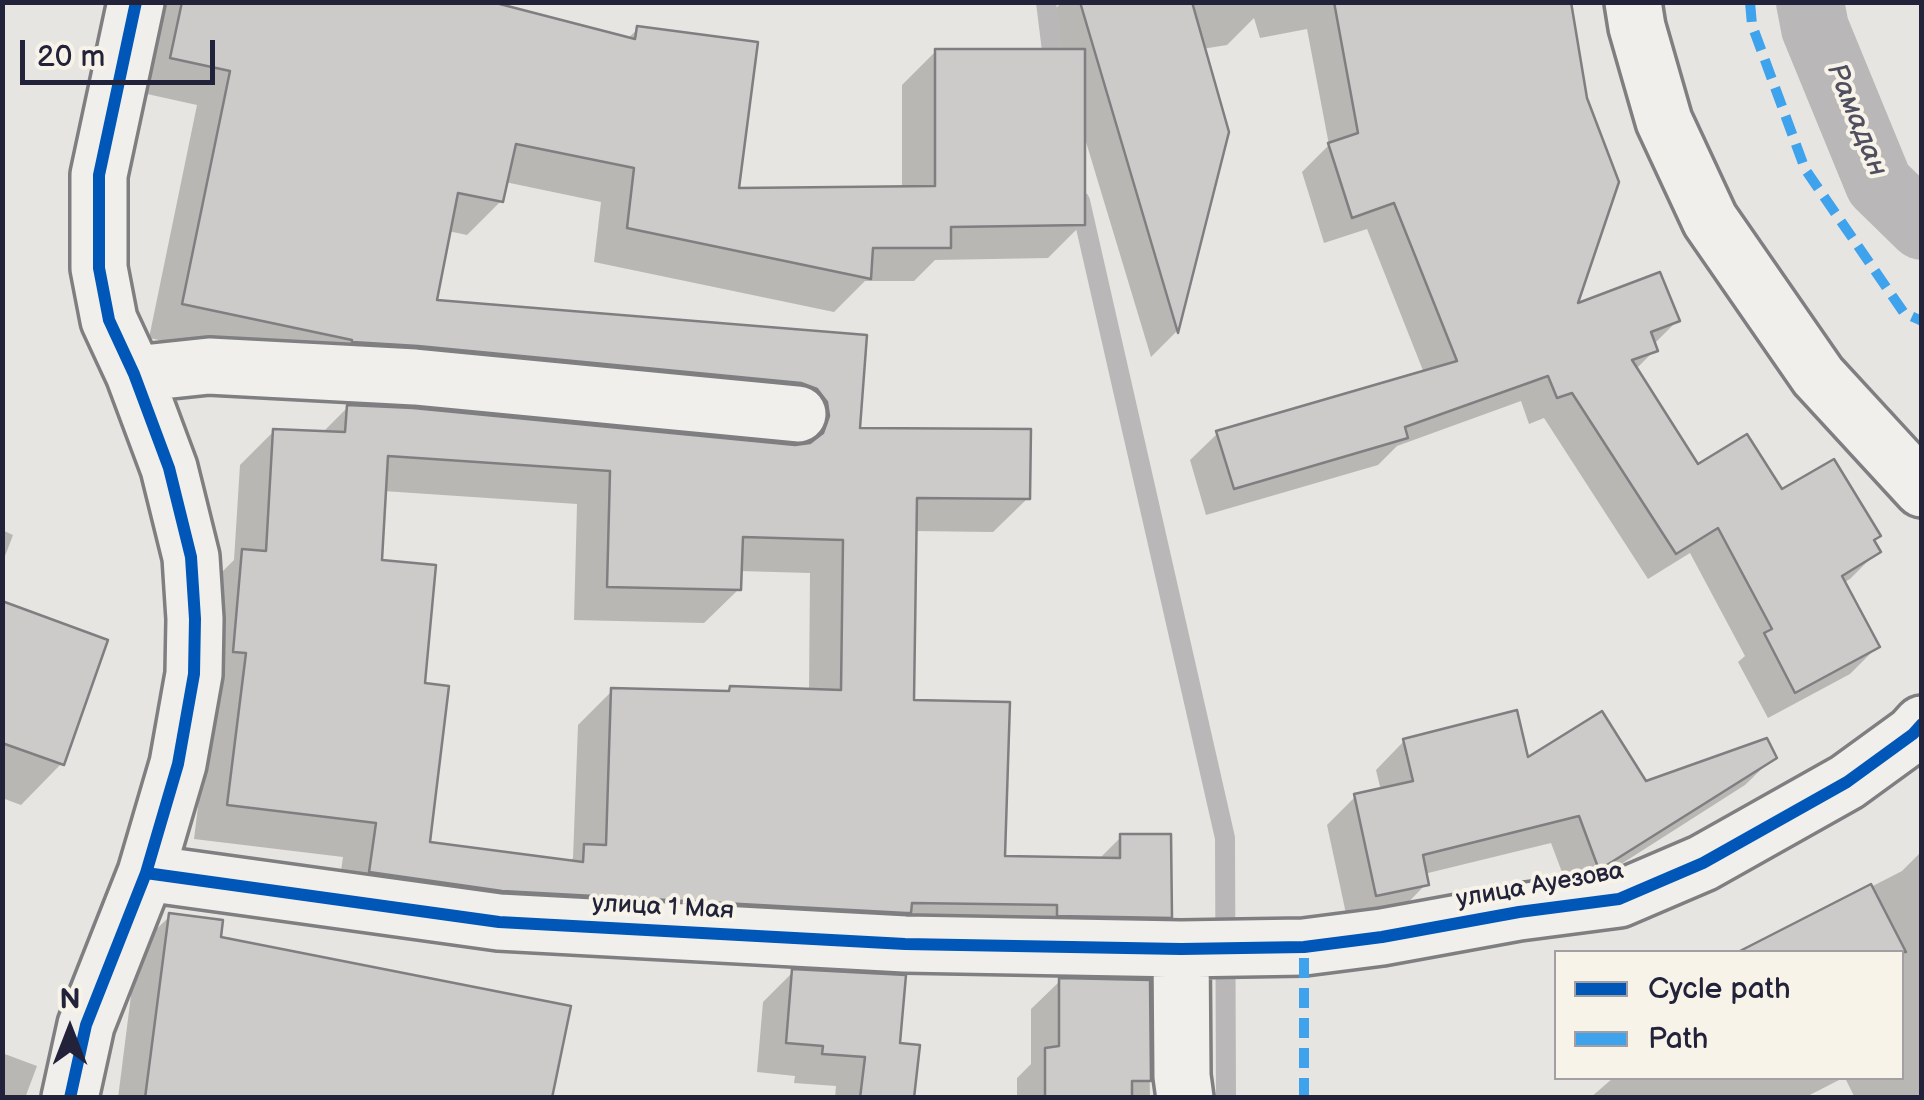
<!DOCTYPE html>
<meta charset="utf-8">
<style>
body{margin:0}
#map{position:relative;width:1924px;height:1100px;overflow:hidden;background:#e7e5e1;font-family:"Balsamiq Sans",sans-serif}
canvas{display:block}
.frame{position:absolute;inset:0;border:5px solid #22223b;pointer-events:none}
.legend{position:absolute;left:1554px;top:950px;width:350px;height:130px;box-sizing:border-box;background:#f7f3e8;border:2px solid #a29fa3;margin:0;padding:12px 18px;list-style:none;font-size:30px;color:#22223b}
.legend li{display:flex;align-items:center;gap:20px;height:50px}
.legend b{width:50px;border:2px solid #a29fa3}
.north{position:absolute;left:20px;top:980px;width:100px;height:100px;-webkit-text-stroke:8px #f7f3e8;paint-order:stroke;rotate:0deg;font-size:28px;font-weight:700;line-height:40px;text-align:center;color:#22223b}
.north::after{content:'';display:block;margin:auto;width:35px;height:45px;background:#22223b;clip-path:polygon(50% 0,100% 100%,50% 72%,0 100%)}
.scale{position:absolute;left:20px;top:40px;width:195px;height:45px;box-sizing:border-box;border:5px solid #22223b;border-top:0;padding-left:12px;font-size:30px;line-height:35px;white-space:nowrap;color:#22223b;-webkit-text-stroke:8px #f7f3e8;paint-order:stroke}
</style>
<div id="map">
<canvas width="1924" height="1100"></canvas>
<div class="frame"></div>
<ul class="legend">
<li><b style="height:12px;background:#0057b8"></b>Cycle path</li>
<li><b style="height:12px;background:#3ea2ec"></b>Path</li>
</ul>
<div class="north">N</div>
<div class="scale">20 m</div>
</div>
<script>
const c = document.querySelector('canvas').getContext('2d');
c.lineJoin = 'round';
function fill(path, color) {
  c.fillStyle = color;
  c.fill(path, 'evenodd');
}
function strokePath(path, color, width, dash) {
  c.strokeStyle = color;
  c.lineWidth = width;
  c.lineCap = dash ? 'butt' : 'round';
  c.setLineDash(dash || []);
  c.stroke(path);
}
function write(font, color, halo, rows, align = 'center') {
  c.font = font + ' "Balsamiq Sans",sans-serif';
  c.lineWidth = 8;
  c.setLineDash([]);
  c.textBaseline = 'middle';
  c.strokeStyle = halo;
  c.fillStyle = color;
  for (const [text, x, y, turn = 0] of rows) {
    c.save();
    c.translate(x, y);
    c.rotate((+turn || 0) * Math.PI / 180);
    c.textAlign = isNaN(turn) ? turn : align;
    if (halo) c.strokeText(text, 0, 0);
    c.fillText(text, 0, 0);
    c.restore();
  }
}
fill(new Path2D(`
 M149,2H468L627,39L638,29L736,191L902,189V85L936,51H1059L1050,14L1062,2H1569L1573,307L1677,321L1653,345L1655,350L1636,369L1698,468L1781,493L1872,541L1878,551L1850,579L1843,583L1877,647L1850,674L1768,718L1738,662L1745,656L1690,553L1648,579L1544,418L1529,424L1521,401L1397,446L1378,465L1206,515L1190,460L1218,433L1424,373L1367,229L1324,243L1302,172L1329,145L1307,29L1260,38L1254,18L1227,45L1202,49L1226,132L1176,332L1151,357L1083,132L1082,224L1048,258L935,260L914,281H865L834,312L594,262L601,202L505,182L501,201L467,235L448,231L434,302L864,337L858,430L1028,498L993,532L914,531L912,702L1003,858L1098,860L1121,837L1169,917L1135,951L336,906L343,857L194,839L213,686L209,585L234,560L240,465L274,431L322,433L348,407L795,448L793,435L319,373L149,338L197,105L138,92ZM383,491L577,504L574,620L704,623L739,589V571L810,573L809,692L731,689L725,694L612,691L578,725L573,858L569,862L428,844L423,686L379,563Z
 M2,530L13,535L2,564Z
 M2,604L61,764L21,805L2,798Z
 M1404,741L1527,761L1645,784L1774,757L1745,785L1571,896L1551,843L1424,874L1426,884L1398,913L1348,923L1327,825L1355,797L1381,791L1376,770Z
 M1922,851V1098H1855L1845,1078H1902V952H1747L1752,948L1902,871Z
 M170,916L219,939L550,1098H118L137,948Z
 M793,972L897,1045L912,1098H835L836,1086L794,1083L795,1076L757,1072L763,1002Z
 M1060,981L1148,982L1150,1098H1017V1078L1031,1064V1009Z
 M2,1053L37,1066L25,1098H2Z
 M1613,1078H1843L1804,1098H1590Z`), '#0003');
strokePath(new Path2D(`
 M1046,2L1055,75
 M1080,201L1225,838L1226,1098`), '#bab7b8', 20);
strokePath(new Path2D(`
 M1810,2L1815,28L1879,184L1922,226`), '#bab7b8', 68);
const building = new Path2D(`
 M182,2H492L635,39L637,26L758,42L739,188L935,186V49H1085V225L951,227V248H873L871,279L627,228L634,168L516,144L503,202L458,193L437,300L867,335L860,428L1031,429L1030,499L917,498L914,700L1010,702L1005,856L1120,858V834H1171L1172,918L1057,916V905L912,903L911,913H906L502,891L369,872L376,823L227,805L246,653L233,652L242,549L266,551L273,429L345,432L347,405L413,408L795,445L810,443L823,433L829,416L827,402L817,389L801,383L418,346L352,342V340L182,304L230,71L170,58ZM388,456L610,471L607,587L741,590L743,537L843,540L841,690L730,686L729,691L611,688L606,845L584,844L583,862L430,842L449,686L425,683L436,565L382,560Z
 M1080,2H1192L1229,132L1178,333Z
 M1334,2H1571L1587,98L1619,182L1578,303L1660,272L1680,321L1651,332L1658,351L1632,360L1698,464L1747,434L1782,489L1834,459L1881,536L1874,540L1881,552L1842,576L1880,647L1795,693L1764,633L1772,629L1718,528L1676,554L1572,393L1557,398L1548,376L1405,427L1408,438L1234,489L1216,431L1457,361L1394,203L1352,218L1328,143L1358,133Z
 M2,601L108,640L64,765L2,743Z
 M1517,710L1528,757L1602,711L1646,781L1767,738L1777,758L1599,870L1579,816L1423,855L1429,885L1376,896L1354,794L1413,781L1403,739Z
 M1871,884L1906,952H1738Z
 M169,913L223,920L221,937L571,1006L552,1098H145Z
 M792,969L906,975L900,1043L920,1045L914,1098H860L865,1057L822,1054L823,1046L786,1043Z
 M1059,978L1150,980L1151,1081H1132V1098H1045V1048L1059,1046Z`);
fill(building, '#cdcbc9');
strokePath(building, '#7f7e81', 2.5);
const street = new Path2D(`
 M1633,2L1637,27L1664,121L1710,220L1818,376L1922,489
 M134,374L209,366L415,377L798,414
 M146,873L499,922L905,944L1181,949L1304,947L1382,937L1519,912L1619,899L1703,863L1847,782L1913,734L1922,724
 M1181,949L1182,1076L1185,1098
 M70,1098L86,1025L146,873L178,764L194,674L195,619L191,557L169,468L134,374L109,320L99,268V175L136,2`);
strokePath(street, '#7f7e81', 62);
strokePath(street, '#f0efeb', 55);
strokePath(new Path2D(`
 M1750,2L1752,25L1805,169L1904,313L1922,321
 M1304,1098V947`), '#3ea2ec', 10, [20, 10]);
strokePath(new Path2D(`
 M146,873L499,922L905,944L1181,949L1304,947L1382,937L1519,912L1619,899L1703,863L1847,782L1913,734L1922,724
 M70,1098L86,1025L146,873L178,764L194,674L195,619L191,557L169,468L134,374L109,320L99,268V175L136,2`), '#0057b8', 12);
write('25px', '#22223b', '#f7f3e8', [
 ["улица Ауезова",1540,886,-10],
 ["улица 1 Мая",663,908,3]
]);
write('italic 28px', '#504f60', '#f7f3e8', [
 ["Рамадан",1856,120,68]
]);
</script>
